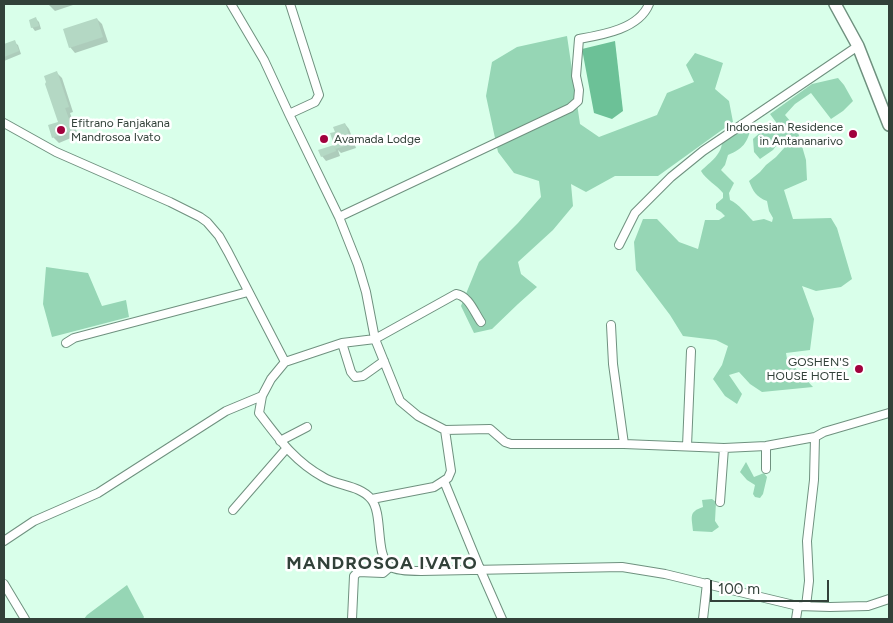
<!DOCTYPE html>
<style>
body{margin:0}
#map{position:relative;width:893px;height:623px;overflow:hidden;background:#d9ffea;font-family:Figtree,sans-serif}
canvas{display:block}
.frame{position:absolute;inset:0;border:5px solid #324139;pointer-events:none}
.scale{position:absolute;left:710px;top:580px;width:119px;height:22px;box-sizing:border-box;border:2px solid #324139;border-top:0;padding-left:6px;font-size:15px;line-height:18px;white-space:nowrap;color:#324139;-webkit-text-stroke:4px #fff;paint-order:stroke}
</style>
<div id="map">
<canvas width="893" height="623"></canvas>
<div class="frame"></div>
<div class="scale">100 m</div>
</div>
<script>
const c = document.querySelector('canvas').getContext('2d');
c.lineJoin = 'round';
function fill(path, color) {
  c.fillStyle = color;
  c.fill(path, 'evenodd');
}
function strokePath(path, color, width, dash) {
  c.strokeStyle = color;
  c.lineWidth = width;
  c.lineCap = dash ? 'butt' : 'round';
  c.setLineDash(dash || []);
  c.stroke(path);
}
function write(font, color, halo, rows, align = 'center') {
  c.font = font + ' Figtree,sans-serif';
  c.lineWidth = 5;
  c.setLineDash([]);
  c.textBaseline = 'middle';
  c.strokeStyle = halo;
  c.fillStyle = color;
  for (const [text, x, y, turn = 0] of rows) {
    c.save();
    c.translate(x, y);
    c.rotate((+turn || 0) * Math.PI / 180);
    c.textAlign = isNaN(turn) ? turn : align;
    if (halo) c.strokeText(text, 0, 0);
    c.fillText(text, 0, 0);
    c.restore();
  }
}
fill(new Path2D(`
 M567,36L580,124L599,137L657,115L667,93L694,82L686,65L695,53L723,63L715,89L729,101L733,122L658,176H615L586,192L571,184L573,206L553,230L518,262L521,274L537,287L518,304L492,329L474,333L461,306L479,262L518,223L541,197L539,181L514,173L498,152L486,96L492,62L517,47Z
 M838,78L844,85L853,101L843,111L831,119L811,93L795,104L785,115L797,129L806,160L807,180L784,190L793,219L831,218L837,228L852,279L841,287L816,291L802,286L814,319L810,350L786,353L787,359L813,387L762,392L750,384L739,372L729,375L742,394L737,404L725,396L713,379L722,365L728,346L716,340L683,336L670,315L636,270L634,242L643,219H657L679,242L698,249L705,220H719L725,216L721,212L716,209V204L723,198V193C717,185 706,180 701,171C710,162 723,154 722,140L737,131L751,128C747,143 743,149 728,155L725,165L721,170L734,183L729,193L730,200C739,204 746,214 753,221L764,219L772,222L773,218L769,211L767,201C756,197 753,191 749,181L760,172L766,165L776,157L785,147L782,143L779,142L773,150L760,159L754,152L753,139C764,129 766,127 781,129L770,114L812,84Z
 M46,267L88,273L102,306L126,300L129,317L52,337L43,304Z
 M746,462L754,477L764,473L767,477L763,494L760,498L755,497L753,494L755,485L747,480L740,472Z
 M712,499L716,502L715,521L719,527L712,532L693,531C692,517 688,512 703,507L702,500Z
 M127,585L144,617L143,619H84L87,615Z`), '#96d6b5');
fill(new Path2D(`
 M615,41L623,111L612,119L594,113L582,49Z`), '#6cc197');
fill(new Path2D(`
 M48,4H76L55,11Z
 M36,19L39,22L41,29L35,31L32,27Z
 M97,19L102,24L108,42L75,53L70,47Z
 M14,42L18,45L21,54L4,61V45Z
 M57,73L62,78L73,112L70,113L78,135L59,143L53,137L60,122Z
 M345,124L349,129L356,148L341,153L338,150L340,156L326,161L322,156L335,145L336,133Z`), '#0003');
fill(new Path2D(`
 M36,17L39,26L31,28L29,20Z
 M97,18L103,37L69,48L63,29Z
 M15,40L19,51L4,57V44Z
 M57,71L69,107L65,108L73,130L52,138L48,125L58,122L45,84L46,82L44,76Z
 M345,123L352,144L335,149L334,145L336,151L321,157L318,150L334,145L330,133L335,132L333,127Z`), '#b4d8c4');
const street = new Path2D(`
 M231,4L264,60L289,114L339,217
 M289,114L315,102L319,95L290,4
 M4,123L56,152L170,202L200,217L207,222L219,236L228,252L285,362L271,379L262,396L259,413C279,439 294,461 323,477C337,486 360,485 371,499C384,514 374,556 391,567C397,571 412,571 421,571L622,567L665,574L798,606L830,607L868,606L889,599
 M619,245L635,213L671,177L703,151L858,46
 M481,322C474,312 469,296 456,294L375,339L366,292L358,265L339,217L570,108L578,101L579,90L576,76L579,39C602,35 639,29 649,4
 M611,325L613,364L624,444
 M66,343L74,338L248,292
 M342,343L351,372L355,377L363,376L384,361
 M285,362L342,343L375,339L400,401L418,416L445,430L490,429L505,442L511,444H624L724,448L766,446L815,437L824,432L889,413
 M280,441L307,427
 M687,446L691,351
 M766,446V469
 M444,481L480,569L502,619
 M372,499L434,487L448,478L451,471L445,430
 M720,502L724,448
 M233,510L286,449
 M4,541L34,521L98,493L226,411L262,396
 M4,584L25,619
 M806,606L809,581L807,541L814,480L815,437
 M352,619L354,576L358,572L383,573L390,567
 M703,619L707,583
 M796,619L798,606`);
const secondary = new Path2D(`
 M835,4L858,46L889,125`);
strokePath(street, '#6f917f', 10);
strokePath(secondary, '#6f917f', 14);
strokePath(street, '#fff', 8);
strokePath(secondary, '#fff', 11);
for (const [x, y, r, color] of [
 [61,130,5,"#a1023d"],
 [853,134,5,"#a1023d"],
 [324,139,5,"#a1023d"],
 [859,369,5,"#a1023d"]
]) {
  const dot = new Path2D();
  dot.arc(x, y, r, 0, 2 * Math.PI);
  c.fillStyle = color;
  c.fill(dot);
  strokePath(dot, '#fff', 2);
}
write('12px', '#324139', '#fff', [
 ["Efitrano Fanjakana",71,123],
 ["Mandrosoa Ivato",71,137],
 ["Indonesian Residence",843,127,"right"],
 ["in Antananarivo",843,141,"right"],
 ["Avamada Lodge",334,139],
 ["GOSHEN'S",849,362,"right"],
 ["HOUSE HOTEL",849,376,"right"]
], 'left');
c.letterSpacing = '1px';
write('bold 18px', '#324139', '#fff', [
 ["MANDROSOA IVATO",382,564]
]);
c.letterSpacing = '0px';
</script>
